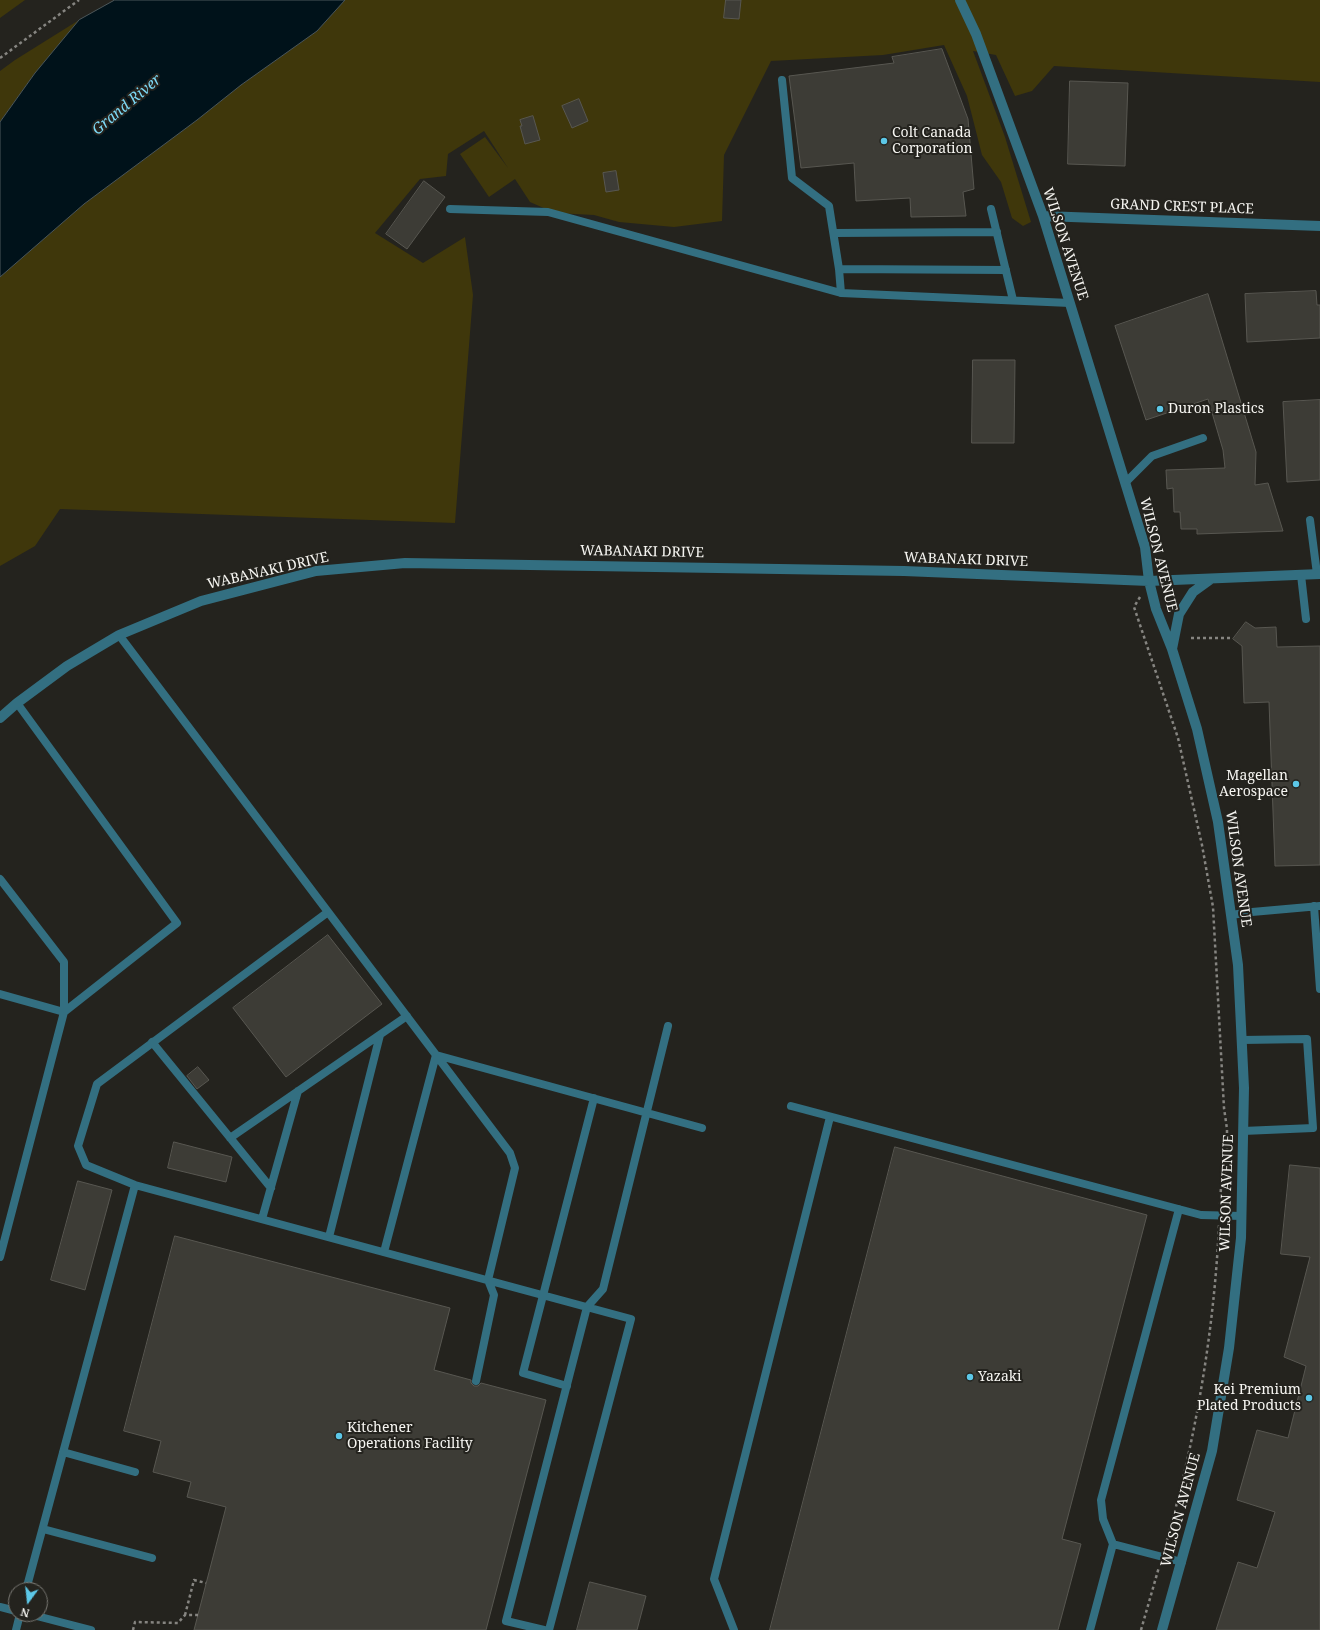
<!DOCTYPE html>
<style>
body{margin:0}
#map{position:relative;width:1320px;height:1630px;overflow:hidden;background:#24231e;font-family:"Noto Serif",serif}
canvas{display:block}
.north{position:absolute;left:8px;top:1582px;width:40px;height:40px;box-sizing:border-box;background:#24231e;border:1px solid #787772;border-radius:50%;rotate:195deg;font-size:11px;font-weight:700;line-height:16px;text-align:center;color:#f6f5f1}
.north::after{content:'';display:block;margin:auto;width:14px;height:18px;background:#5cc7e7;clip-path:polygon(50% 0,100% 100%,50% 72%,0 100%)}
</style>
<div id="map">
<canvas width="1320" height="1630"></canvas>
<div class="north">N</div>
</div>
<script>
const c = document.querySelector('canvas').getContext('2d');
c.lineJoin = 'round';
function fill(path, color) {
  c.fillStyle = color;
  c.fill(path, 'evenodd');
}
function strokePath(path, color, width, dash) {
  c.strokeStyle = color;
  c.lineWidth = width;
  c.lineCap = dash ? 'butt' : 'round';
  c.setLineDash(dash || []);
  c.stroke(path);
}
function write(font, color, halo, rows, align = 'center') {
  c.font = font + ' "Noto Serif",serif';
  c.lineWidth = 4;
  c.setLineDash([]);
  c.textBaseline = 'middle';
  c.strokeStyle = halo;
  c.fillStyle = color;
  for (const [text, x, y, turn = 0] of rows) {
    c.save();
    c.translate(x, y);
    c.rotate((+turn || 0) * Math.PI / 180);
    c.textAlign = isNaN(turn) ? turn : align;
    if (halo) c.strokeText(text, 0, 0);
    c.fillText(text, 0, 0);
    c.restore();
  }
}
fill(new Path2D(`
 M0,0H25L0,18Z
 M345,0H1320V82L1054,66L1032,91L1015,96L996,55L973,51L1005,137L1031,222L1023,226L1012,218L1001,182L982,155L967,96L944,45L883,55L771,61L724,155L722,221L674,227L619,222L594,215L555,213L530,202L515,179L489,197L460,154L485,137L508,168L484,131L448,154L446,176L420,179L375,233L423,263L465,237L473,295L455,523L60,509L35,546L0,566V277L84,204L197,120L241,85L317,31Z
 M79,20L35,73L0,122V71L15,60Z`), '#3f370b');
const water = new Path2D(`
 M115,0H345L317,31L241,85L197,120L84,204L0,277V122L35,73L79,20Z`);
fill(water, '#00121a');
strokePath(water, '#4a565a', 1);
const building = new Path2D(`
 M726,0H741L739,19L724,18Z
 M942,49L968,119L974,189L963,192L966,216L911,217L910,198L856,201L854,163L801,168L789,76L894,63L892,57Z
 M1070,81L1128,83L1125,166L1068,164Z
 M579,99L588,121L572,128L562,106Z
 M533,116L540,140L525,144L520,126H522L520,120Z
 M616,171L619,190L606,192L603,173Z
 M424,181L445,197L407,249L386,234Z
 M1316,291L1317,305H1320V338L1247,342L1245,294Z
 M1208,294L1256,452L1255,485L1268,483L1283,531L1197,534V529H1181L1180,512H1174L1173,488L1167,489L1166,470L1225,468L1223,450L1208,399L1146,420L1115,326Z
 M973,360H1015L1014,443H972Z
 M1320,400V480L1287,482L1283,402Z
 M1246,622L1255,628L1276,627L1277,647L1320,646V865L1275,866L1269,702L1244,703L1242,646L1233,639Z
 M328,935L382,1004L286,1077L233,1008Z
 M198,1067L209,1080L197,1089L187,1076Z
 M174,1142L232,1157L226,1182L168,1168Z
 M895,1147L1147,1215L1062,1539L1081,1544L1058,1630H770Z
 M1290,1165L1320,1168V1630H1216L1238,1562L1257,1568L1275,1512L1237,1500L1257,1430L1288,1438L1306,1366L1284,1357L1310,1257L1281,1254Z
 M78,1181L112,1190L85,1290L51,1280Z
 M175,1236L450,1308L434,1370L471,1380V1383L474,1386H478L481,1383L546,1400L486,1630H194L226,1507L187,1497L191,1482L153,1472L161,1441L124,1431Z
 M590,1582L646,1596L637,1630H577Z`);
fill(building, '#3d3c36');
strokePath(building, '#585751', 1);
strokePath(new Path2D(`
 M0,58L79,0
 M1140,597L1134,607L1178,738L1202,845L1213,907L1224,1108L1227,1129V1166L1221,1187L1220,1206
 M1191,638H1232
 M1165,1547C1195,1443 1214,1333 1219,1225
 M185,1615L194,1580L206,1583
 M133,1630L135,1622L178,1623L185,1615H198
 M1141,1630L1159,1567`), '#868581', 2.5, [3, 3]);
strokePath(new Path2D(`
 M782,80L792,178L829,206L839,269
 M450,209L548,212L841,293L1070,303
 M991,209L1013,300
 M834,233L997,232
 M841,293L839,269L1006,270
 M1125,483L1152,456L1203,438
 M1310,520L1317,574
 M1301,575L1306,619
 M119,635L510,1153L515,1168L488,1280L494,1295L476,1381
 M17,703L177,923L64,1012
 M0,879L64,962V1012L0,1257
 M1314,906L1320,989
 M328,912L97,1084L78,1146L86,1165L135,1185L631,1319L549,1630
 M1231,915L1252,912L1320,906
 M0,994L64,1012
 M1242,1040L1307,1039L1313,1128L1243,1131
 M152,1042L271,1188
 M791,1106L1201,1215L1242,1216
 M230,1138L407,1016
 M262,1219L298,1091
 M329,1237L380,1035
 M384,1252L436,1055L702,1128
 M567,1386L523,1373L594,1098
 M63,1452L135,1472
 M43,1529L152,1558
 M1113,1544L1182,1562
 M26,1590L135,1185
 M0,1607L16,1611
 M29,1614L91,1630
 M16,1630L20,1614
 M544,1630L506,1621L587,1307L603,1289L668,1026
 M734,1630L714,1579L830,1117
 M1090,1630L1113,1544L1103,1519L1101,1500L1179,1209`), '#336f81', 8);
strokePath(new Path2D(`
 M960,0L976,34L1043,216L1145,547L1149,581
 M1043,216L1320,226`), '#336f81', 10);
strokePath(new Path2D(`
 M1149,581L1156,609L1172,649L1197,729L1218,822L1238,965L1244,1088L1241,1238L1229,1348L1212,1451L1162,1630
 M1172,649L1179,614L1193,592L1211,579
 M0,718L17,703L67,666L119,635L201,601L316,571L405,563L904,571L1149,581L1320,574`), '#336f81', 10);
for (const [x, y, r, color] of [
 [884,141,4,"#5cc7e7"],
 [1160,409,4,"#5cc7e7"],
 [1296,784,4,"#5cc7e7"],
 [970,1377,4,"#5cc7e7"],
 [1309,1398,4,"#5cc7e7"],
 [339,1436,4,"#5cc7e7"]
]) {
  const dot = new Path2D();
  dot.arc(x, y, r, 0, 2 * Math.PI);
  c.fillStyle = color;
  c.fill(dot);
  strokePath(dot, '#24231e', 1.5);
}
write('14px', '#f6f5f1', '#24231e', [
 ["Colt Canada",892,133],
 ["Corporation",892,149],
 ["Duron Plastics",1168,409],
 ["Magellan",1288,776,"right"],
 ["Aerospace",1288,792,"right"],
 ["Yazaki",978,1377],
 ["Kei Premium",1301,1390,"right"],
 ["Plated Products",1301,1406,"right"],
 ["Kitchener",347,1428],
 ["Operations Facility",347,1444]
], 'left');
write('14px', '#f6f5f1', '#24231e', [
 ["GRAND CREST PLACE",1182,207,2],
 ["WILSON AVENUE",1065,244,72],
 ["WABANAKI DRIVE",642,552,1],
 ["WILSON AVENUE",1158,555,76],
 ["WABANAKI DRIVE",966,560,2],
 ["WABANAKI DRIVE",268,571,-13],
 ["WILSON AVENUE",1238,869,82],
 ["WILSON AVENUE",1227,1193,-88],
 ["WILSON AVENUE",1181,1510,-75]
]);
write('italic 15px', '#7dd9f5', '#24231e', [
 ["Grand River",127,105,-40]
]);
</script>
